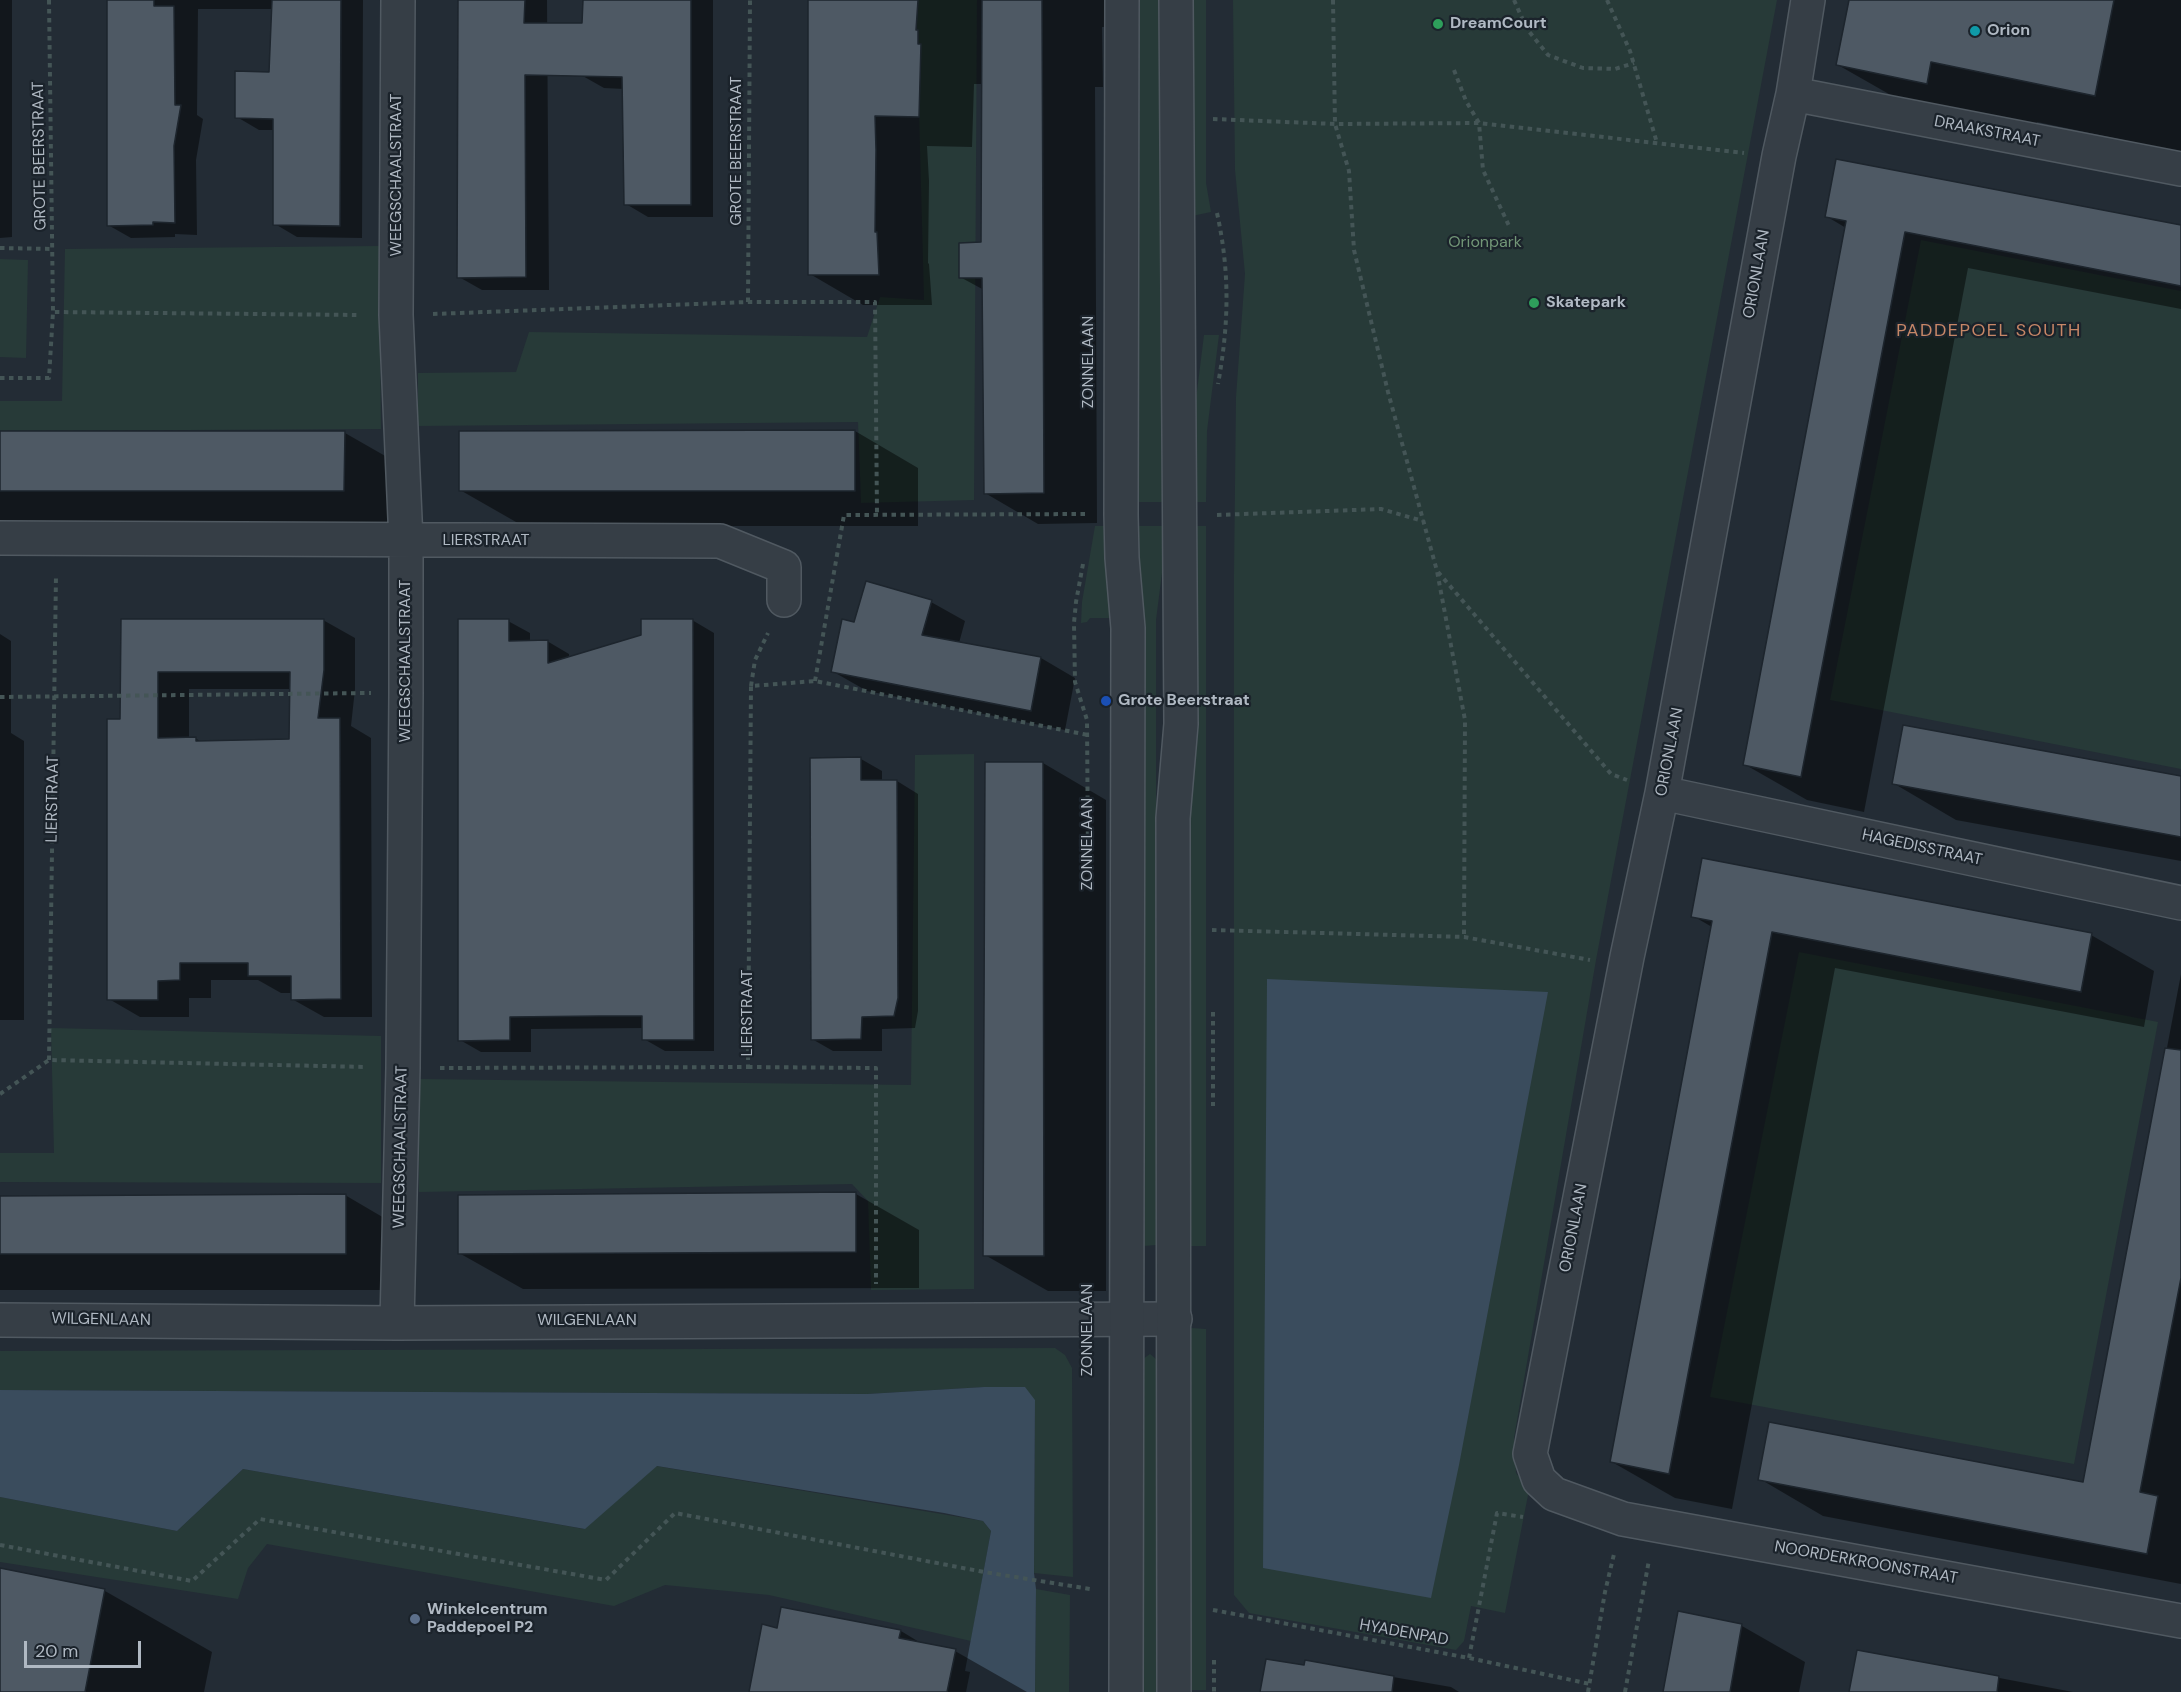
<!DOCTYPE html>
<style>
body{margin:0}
#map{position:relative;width:2181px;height:1692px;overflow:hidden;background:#232c35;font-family:"DM Sans",sans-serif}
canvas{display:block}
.scale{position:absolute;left:24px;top:1641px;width:117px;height:27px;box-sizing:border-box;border:3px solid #b0b9c3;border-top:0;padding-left:8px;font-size:18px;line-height:21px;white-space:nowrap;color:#b0b9c3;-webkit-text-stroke:4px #1b232b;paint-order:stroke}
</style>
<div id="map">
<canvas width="2181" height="1692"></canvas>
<div class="scale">20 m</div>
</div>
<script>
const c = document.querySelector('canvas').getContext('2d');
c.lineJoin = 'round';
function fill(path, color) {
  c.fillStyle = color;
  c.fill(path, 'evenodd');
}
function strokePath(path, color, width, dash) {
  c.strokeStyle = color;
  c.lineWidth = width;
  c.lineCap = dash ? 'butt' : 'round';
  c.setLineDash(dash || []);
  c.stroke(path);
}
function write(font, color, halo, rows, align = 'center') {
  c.font = font + ' "DM Sans",sans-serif';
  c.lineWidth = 4.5;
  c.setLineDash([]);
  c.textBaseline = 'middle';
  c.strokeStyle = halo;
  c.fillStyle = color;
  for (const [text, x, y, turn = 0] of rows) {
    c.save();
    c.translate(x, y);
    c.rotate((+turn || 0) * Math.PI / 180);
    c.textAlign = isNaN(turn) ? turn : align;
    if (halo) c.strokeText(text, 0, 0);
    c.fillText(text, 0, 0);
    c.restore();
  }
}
fill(new Path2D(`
 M916,0H977L974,500L861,503L858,422L418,426V373L516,372L529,332L867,337L880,297L924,300Z
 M1133,0H1168V502H1133Z
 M1190,0H1206V183L1211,212L1192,216Z
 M1233,0H1777L1596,960L1514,1438L1516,1473L1529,1490L1505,1613L1471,1606L1464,1641L1456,1650L1249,1613L1234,1595V574L1236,397L1245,274L1235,170Z
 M1921,240L2181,291V769L1830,700Z
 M379,246L381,429L0,431V401H62L65,249Z
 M0,259L28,260L26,358L0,357Z
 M1204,335H1219L1207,431L1206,502H1191L1192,431Z
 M1095,526H1110L1111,618H1090L1087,622L1081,623L1082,602Z
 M1135,526H1168L1156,620V1245L1144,1246V608L1137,566Z
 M1190,526H1206V1246H1191Z
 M974,754V1289L871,1290L868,1201L852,1184L419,1192V1079L911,1085L915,755Z
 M1799,952L2158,1022L2074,1464L1710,1397Z
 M51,1028L381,1036V1183L0,1182V1153H54Z
 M1191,1328L1206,1329V1690H1191Z
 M1055,1348L1065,1355L1072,1368L1073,1577L1034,1573L1035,1400L984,1387L867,1394L0,1390V1351Z
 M1150,1354L1156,1359L1157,1692H1144L1143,1359Z
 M656,1466L983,1521L991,1531L971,1641L769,1595L665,1585L614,1606L267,1544L248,1568L238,1599L0,1562V1497L177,1531L243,1469L584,1529Z
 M1036,1589L1070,1595L1069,1692H1035Z`), '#273a38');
fill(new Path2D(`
 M1267,979L1548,992L1459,1465L1431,1598L1263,1568Z
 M984,1387H1025L1035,1400L1034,1573L1036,1589L1035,1692H966L970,1672L965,1671L991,1531L983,1521L944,1513L657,1466L585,1529L243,1469L177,1531L0,1497V1390L867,1394Z`), '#3a4c5d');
fill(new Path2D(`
 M0,0H12V237L0,238Z
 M108,0H363L362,238L297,237L275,224L274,130H259L237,117L270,73L274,9H198L197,115L203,119L196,160L197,235L175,234V237L131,238L108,225Z
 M459,0H547L549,290H482L459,277Z
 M585,0H713V217H648L626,204L624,89L604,88L581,75Z
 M809,0H1114V27H1102L1103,87H1095L1097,523L1038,524L985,493L984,290L960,277L983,244V84H974L972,147L927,146L929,181L928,263L929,264L932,305H863L810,274Z
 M1850,0H2181V152L2037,122L2033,144L1945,126L1838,65Z
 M1826,216L2181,227V309L1968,268L1864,812L1807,800L1744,764L1846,228Z
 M855,431L918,468V526H523L460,490Z
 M0,433H345L408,469L407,527H0Z
 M931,602L965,621L959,643L1041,658L1075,678L1065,730L867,691L832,671L855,624Z
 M123,620H323L355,638V689L351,726L371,738L372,1017H324L292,999V993H281L258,980H211V998H189V1017H140L109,999L121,720ZM189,689H291V741L203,743L195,738L189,739Z
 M692,620L714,633V1051H665L644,1039V1028L531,1029V1052H481L460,1040L508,621L530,633V642L547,641L569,654V658Z
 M0,634L11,641V733L24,741V1020H0Z
 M861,759L882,771V781H897L918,794V1011L915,1028L882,1029V1051H833L812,1039Z
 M1043,763L1106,800V1291H1048L985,1255Z
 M2181,778V861L1956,820L1893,783Z
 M1693,916L2091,935L2154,971L2144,1027L1835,968L1732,1509L1675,1498L1612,1462L1712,927Z
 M2181,974V1584L1823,1516L1760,1479L2084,1484Z
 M856,1194L919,1230V1288L523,1289L459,1253Z
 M345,1195L408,1232V1290H0V1198Z
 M0,1570L105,1591L212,1652L204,1692H0Z
 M1679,1613L1742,1626L1805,1662L1799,1692H1665Z
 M778,1630L901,1631L924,1645L955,1651L1027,1692H751Z
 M1858,1651L2073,1692H1851Z
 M1306,1662L1451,1687L1459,1692H1261L1306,1667Z`), '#0007');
const building = new Path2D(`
 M107,0H154V6H174L175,105H181L174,146L175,223L153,222V225L107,226Z
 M272,0H341L340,226L273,225V119L235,118V71L269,72Z
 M458,0H525L524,23H582L583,0H691V205H624L622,77L525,75L526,277L457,278Z
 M808,0H918L916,30H918V44H921L919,117L875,116L876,150L875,232H877L879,275H808Z
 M982,0H1042L1044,493L984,494L982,278H959V243L981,242Z
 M1849,0H2114L2095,96L1931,62L1927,84L1836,65Z
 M1836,159L2181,225V286L1905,232L1801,777L1743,765L1846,221L1825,217Z
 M855,430V491H459V431Z
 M0,431H345L344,491H0Z
 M866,581L932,600L922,635L1041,657L1031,711L831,672L842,619L854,622Z
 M121,619H324V670L318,718H340L341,999L291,1000V976H248V963H180V980L158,981V1000H107V719H120ZM158,672H290L289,739L196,741V737L158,738Z
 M458,619H509V641L548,640V663L641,635V619H693L694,1040H642V1016H599L510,1017V1040L458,1041Z
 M1903,725L2181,776V837L1892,784Z
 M861,757V780H897L898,998L894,1016L862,1017L861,1039L811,1040L810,758Z
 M985,762H1043L1044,1256H983Z
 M1702,858L2092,933L2081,992L1772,932L1669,1474L1610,1462L1712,921L1691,917Z
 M2165,1048L2181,1050V1278L2140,1492L2158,1496L2147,1554L1758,1480L1769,1422L2083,1482Z
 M856,1192V1252L458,1254V1195Z
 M346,1194V1254H0V1196Z
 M0,1568L105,1589L85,1692H0Z
 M781,1607L901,1630L899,1638L956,1649L947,1692H749L762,1624L777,1628Z
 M1678,1611L1742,1624L1730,1692H1663Z
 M1857,1650L1999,1676L1997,1692H1849Z
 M1266,1659L1304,1665L1305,1660L1394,1676L1392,1692H1260Z`);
fill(building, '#4e5964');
strokePath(building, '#1d252d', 1.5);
const minor = new Path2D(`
 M1808,0L1793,94L1779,156L1662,793L1627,957L1530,1454L1539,1480L1554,1494L1623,1519L2181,1621
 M1793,94L2181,169
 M0,538L720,541L784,567V600
 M1662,793L2181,903
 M0,1320L397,1323L1175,1319
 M397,1323L403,1068L406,693V541L396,315L398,0`);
const tertiary = new Path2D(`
 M1122,0L1121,515L1122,558L1128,628L1126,1692
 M1174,1692L1173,818L1181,724L1176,0`);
strokePath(minor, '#505961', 36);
strokePath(tertiary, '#505961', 36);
strokePath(new Path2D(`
 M49,0L53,312
 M1333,0L1335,124L1349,171L1354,250L1388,392L1437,571L1465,720L1464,937
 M1514,0L1527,29L1548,55L1583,68L1615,69L1634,63
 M1607,0L1630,51L1657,143
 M1454,70L1466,101L1479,123L1483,170L1510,228
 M1213,119L1335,124L1479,123L1744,153
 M1217,213C1230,272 1229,324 1218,384
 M0,248L53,249
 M748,302L750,0
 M433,314L748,302H875L877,514
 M0,378H49L53,312L360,315
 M1217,515L1381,509L1423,521
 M1083,564L1076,602L1074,623L1075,682L1087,720L1088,860
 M1438,572L1611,774L1627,780
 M815,681L844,515L1085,514
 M751,686L755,660L768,633
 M0,697L371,693
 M1212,930L1464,937L1590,960
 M1213,1012V1106
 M49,1060L56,575
 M748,1067L876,1068V1284
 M440,1068L748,1067L751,686L815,681L1088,735
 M0,1094L49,1060L367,1067
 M0,1545L192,1581L260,1519L606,1580L675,1513L984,1572L1090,1589
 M1213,1610L1469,1658L1590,1684
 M1469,1658L1497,1513L1523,1517
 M1214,1660V1692
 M1588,1692L1605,1592L1614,1554
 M1625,1692L1649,1560`), '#445556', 4, [4.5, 4.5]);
strokePath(minor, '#363e46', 33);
strokePath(tertiary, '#363e46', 33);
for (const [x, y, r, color] of [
 [1438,24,6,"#2e9e5b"],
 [1975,31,6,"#0f9aa8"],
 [1534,303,6,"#2e9e5b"],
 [1106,701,6,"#1a4fb4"],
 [415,1619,6,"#5c6f8a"]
]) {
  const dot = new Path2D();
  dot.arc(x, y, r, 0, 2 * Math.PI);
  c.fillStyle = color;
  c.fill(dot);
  strokePath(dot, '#1b232b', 2);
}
write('bold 16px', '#b0b9c3', '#1b232b', [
 ["DreamCourt",1450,24],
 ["Orion",1987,31],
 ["Skatepark",1546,303],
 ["Grote Beerstraat",1118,701],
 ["Winkelcentrum",427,1610],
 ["Paddepoel P2",427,1628]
], 'left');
write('16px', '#b0b9c3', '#1b232b', [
 ["DRAAKSTRAAT",1987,132,11],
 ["GROTE BEERSTRAAT",737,151,-90],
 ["GROTE BEERSTRAAT",40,156,-91],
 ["WEEGSCHAALSTRAAT",397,175,-90],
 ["ORIONLAAN",1757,274,-80],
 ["ZONNELAAN",1089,362,-90],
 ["LIERSTRAAT",486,541],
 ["WEEGSCHAALSTRAAT",406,661,-90],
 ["ORIONLAAN",1670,752,-79],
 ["LIERSTRAAT",53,799,-89],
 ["ZONNELAAN",1088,844,-90],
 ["HAGEDISSTRAAT",1922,848,12],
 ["LIERSTRAAT",748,1013,-90],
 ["WEEGSCHAALSTRAAT",401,1147,-89],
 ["ORIONLAAN",1574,1228,-79],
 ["WILGENLAAN",101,1320,1],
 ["WILGENLAAN",587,1321],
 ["ZONNELAAN",1088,1330,-90],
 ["NOORDERKROONSTRAAT",1866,1563,10],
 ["HYADENPAD",1404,1633,10]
]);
write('16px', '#729677', '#1b232b', [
 ["Orionpark",1485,243]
]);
c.letterSpacing = '1.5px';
write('18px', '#c78767', '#1b232b', [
 ["PADDEPOEL SOUTH",1989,331]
]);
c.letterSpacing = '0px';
</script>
